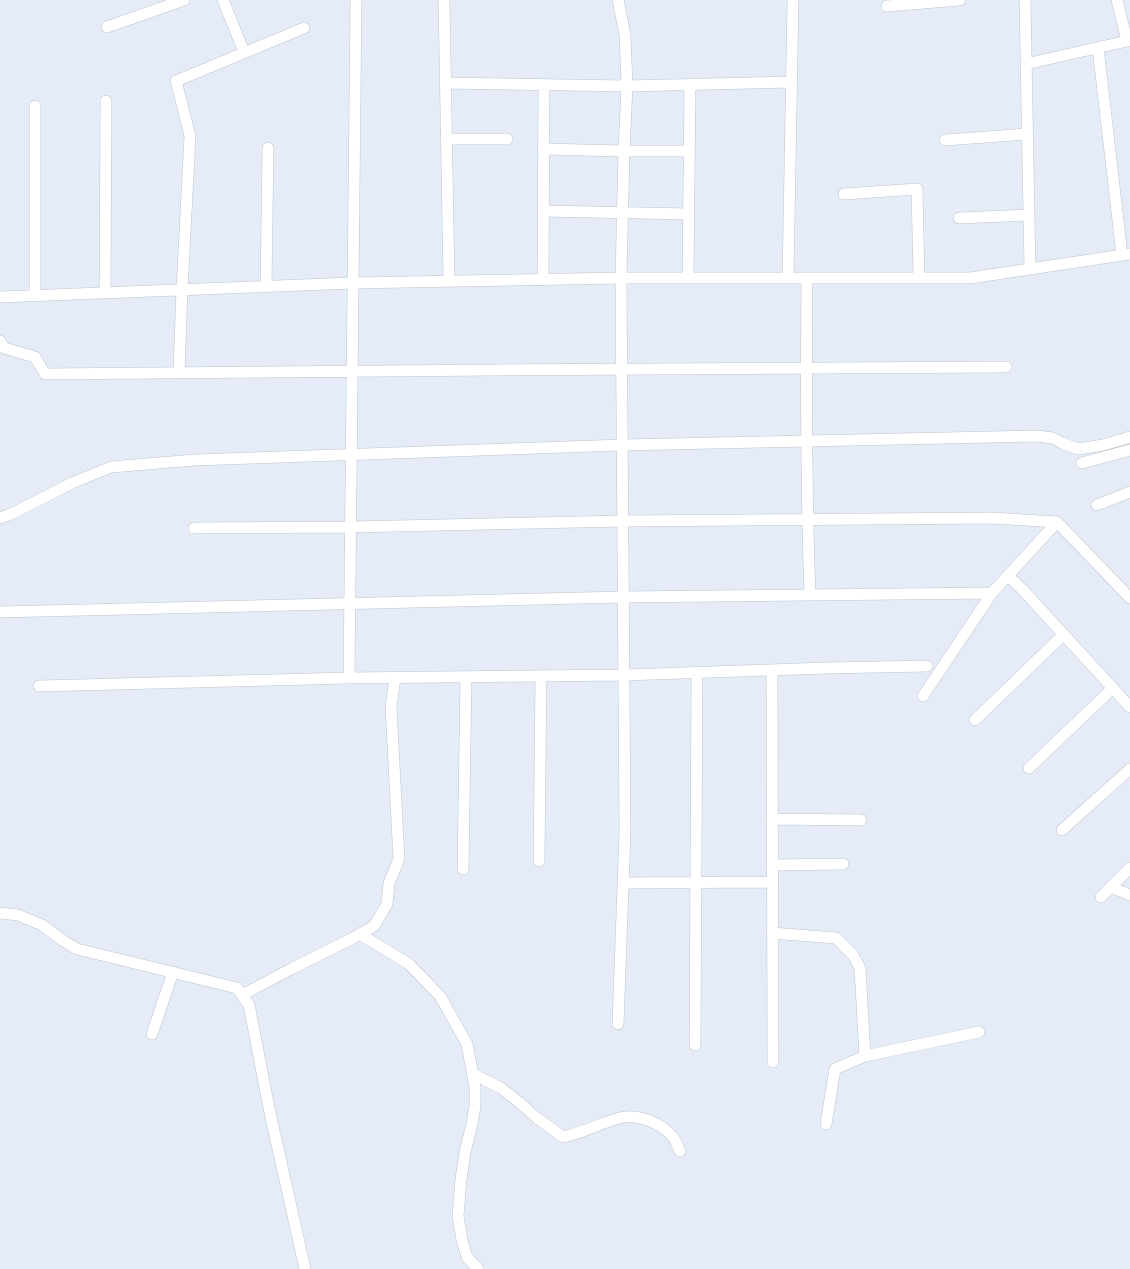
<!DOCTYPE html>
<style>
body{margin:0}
canvas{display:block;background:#e5ecf7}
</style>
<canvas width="1130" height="1269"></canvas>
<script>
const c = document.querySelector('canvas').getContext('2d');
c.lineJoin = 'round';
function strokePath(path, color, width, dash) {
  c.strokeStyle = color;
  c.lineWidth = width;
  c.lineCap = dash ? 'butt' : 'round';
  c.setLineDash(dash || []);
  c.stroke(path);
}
const minor = new Path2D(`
 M223,0L244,52
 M444,0L449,281
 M618,0L625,35L627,86L624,151L621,278L625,831L618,1024
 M1025,0L1030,269
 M887,6L960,0
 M107,27L184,0
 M1098,48L1122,255
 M1026,64L1127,41L1117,0
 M445,83L627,86L791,82
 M35,106V296
 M446,139H507
 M945,140L1027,134
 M543,149L624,151H690
 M844,194L917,189L919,278
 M543,211L689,214
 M959,218L1028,215
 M688,278L690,84
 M788,278L793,0
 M807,278C806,384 806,489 810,595
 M543,280L544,85
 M266,287L268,148
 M105,293L106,101
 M0,297L353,283L621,278H970L1130,254
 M0,341L4,348L35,357L45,374C365,370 686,369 1006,367
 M179,372L182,290L190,136L176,81L304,28
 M1082,463L1130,450
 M1097,505L1130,492
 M0,518L11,514L72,483L111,467L195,460L623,445L1037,436L1053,438L1062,443L1078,449L1103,445L1130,437
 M194,528L351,527L623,521L993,518L1057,522L1130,598
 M1008,576L1022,589L1130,707
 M0,612L623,597L992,593
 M772,670L773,1062
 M349,678L356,0
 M39,686L349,678L624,675L827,668L927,666
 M923,696L992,593L1057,522
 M975,720L1063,635
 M1029,768L1113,688
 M772,819L861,820
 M1062,830L1130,769
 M539,861L541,676
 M772,865L843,864
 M463,869L466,677
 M623,883L772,882
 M1110,887L1130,895
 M1101,897L1130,868
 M0,913L18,915L42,925L62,940L77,949L237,988L249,1005L270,1113L305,1269
 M772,933L836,938L853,955L860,968L865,1056
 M360,934L409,964L440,996L467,1044L475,1087V1106L472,1124L465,1152L461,1179L458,1216L462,1240L467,1257L478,1269
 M242,995L289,970L353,938L374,926L387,904L389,883L399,859L391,707L395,678
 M152,1034L173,972
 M695,1045L697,673
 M473,1074L501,1088L520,1103L537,1118L563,1137C583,1133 600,1123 619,1118C638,1113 661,1123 673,1137C676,1141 678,1147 680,1151
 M826,1124L835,1069L865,1056L979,1032`);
strokePath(minor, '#bdc4ce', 12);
strokePath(minor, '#fff', 11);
</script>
